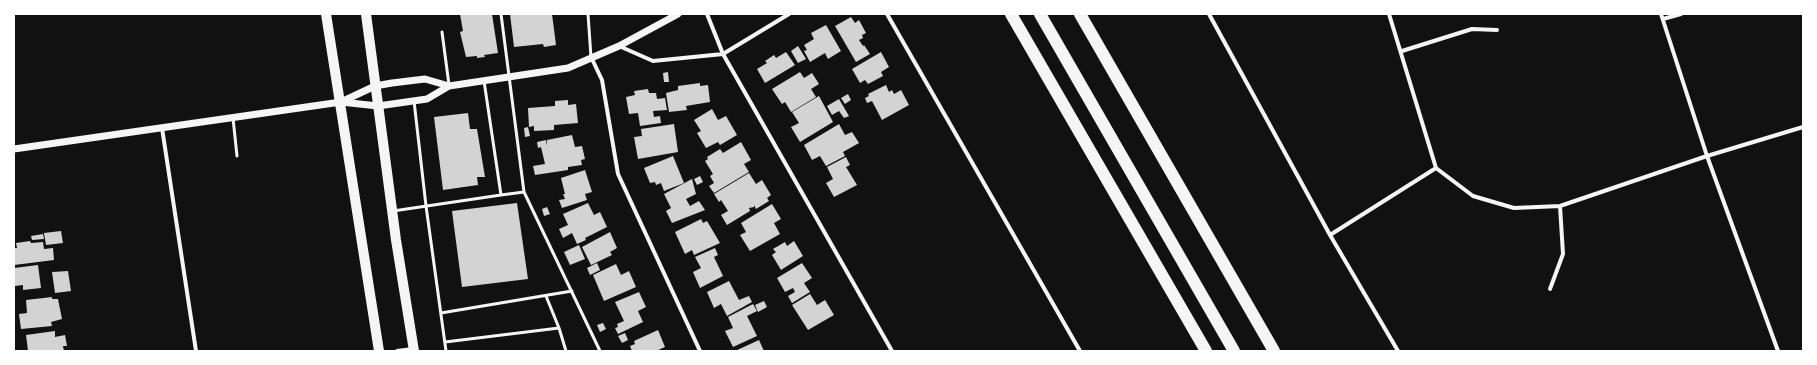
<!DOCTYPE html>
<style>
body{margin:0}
#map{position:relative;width:1817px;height:365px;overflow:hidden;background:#111;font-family:"Noto Sans",sans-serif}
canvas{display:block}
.frame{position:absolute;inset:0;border:15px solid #fff;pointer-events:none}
</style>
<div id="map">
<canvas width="1817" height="365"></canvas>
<div class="frame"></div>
</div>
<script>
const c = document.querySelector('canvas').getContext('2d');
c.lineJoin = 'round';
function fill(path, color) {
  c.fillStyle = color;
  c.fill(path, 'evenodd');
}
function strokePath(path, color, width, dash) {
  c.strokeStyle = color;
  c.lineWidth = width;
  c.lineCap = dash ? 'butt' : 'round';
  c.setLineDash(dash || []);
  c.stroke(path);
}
fill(new Path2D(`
 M460,14H492L498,53L484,55L485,57L477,58V56L466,57L460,32L463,31Z
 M510,14H552L556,45L544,47L543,44L514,47Z
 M851,17L855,23L859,20L866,33L862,35L863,38L859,40L863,46L864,45L870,54L856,62L835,26Z
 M826,25L841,51L828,59L825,53L810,62L804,51L807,50L804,45L814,39L811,33Z
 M798,46L806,59L798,63L791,51Z
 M786,52L795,65L765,83L757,69L767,63L765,61L774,55L776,58Z
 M881,52L889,67L881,72L883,76L868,84L865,80L860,83L852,69Z
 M668,72L669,82H664L663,73Z
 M800,72L804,78L812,73L819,84L811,89L816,97L791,112L785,102L782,104L772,89Z
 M700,83V86L708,85L710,102L686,106L687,110L669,112L666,93L678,90V86Z
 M886,85L889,92L892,90L894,94L901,90L909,105L882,120L872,101L867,103L865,98L869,96L868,94Z
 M648,89L649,93H656L657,99L665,98L667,110L653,111L654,117L660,116L661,123L640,126L638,113L629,114L626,97L635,95L634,91Z
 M848,94L851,100L845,104L841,98Z
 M819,96L833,122L800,142L791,127L799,123L792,112Z
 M839,99L849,116L844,118L839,111L832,115L827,106Z
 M568,100V105L576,104L578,123L554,125V130L534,131V126L529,127L528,108L555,106V101Z
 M712,109L718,120L726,116L737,135L720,145L718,142L706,148L697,133L701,131L694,120Z
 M468,113L470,129H477L485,177H477L478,185L443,190L434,117Z
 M674,124L678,152L638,159L634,137L642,136L641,129Z
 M839,124L845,135L852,132L859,143L843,152L845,156L826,166L820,156L812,160L804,145Z
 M528,127L530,136L525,137L524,128Z
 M572,135L575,147L582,146L585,159L581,160L582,165L568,167V170L535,175L533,166L545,164L541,147L538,148L537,142L546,140L547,146V140Z
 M741,142L751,160L744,164L749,172L714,193L709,186L714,183L710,176L713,174L705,161L708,159L707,157L720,149L723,153Z
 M673,156L684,183L664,191L661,183L656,185L655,182L650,183L644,168Z
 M846,157L850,165L846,167L857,185L834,197L826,183L833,179L827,167Z
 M585,170L592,192L585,194L587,200L562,208L559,200L565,199L563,194H565L561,178Z
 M749,173L756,184L762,180L771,195L767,198L769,201L756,209L754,205V207L749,208L750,211L727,225L721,215L728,211L721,200L719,202L714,194Z
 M700,176L703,182L697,185L694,179Z
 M692,179L696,194L686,199L690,206L699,201L705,210L672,223L666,211L671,208L664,194Z
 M517,203L528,279L462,287L452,211Z
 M588,203L594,215L600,212L607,227L585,238L586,240L577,244L572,233L563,238L559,229L568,225L563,214Z
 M772,204L781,219L774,223L780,234L750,251L740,235L746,232L741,223Z
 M547,207L550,214L544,216L542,209Z
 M701,219L703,223L707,221L720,243L694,255L692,250L685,254L675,232Z
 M61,231L63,243L46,245L44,233Z
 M610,232L617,248L610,252L612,255L591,265L582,247Z
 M43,234L44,239L32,240L31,236Z
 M30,241L31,243L43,242L44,249L53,248L54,260L14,265V248H17L16,243Z
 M794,241L803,256L781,270L772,255L776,252L773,249L785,242L787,246Z
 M579,245L585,259L570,265L564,252Z
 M715,248L718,255L714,257L723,276L700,288L693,272L701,268L695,257Z
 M597,263L600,270L590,275L587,268Z
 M802,263L812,278L804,283L810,292L792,303L788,296L795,292L793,288L785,292L777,278Z
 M616,264L621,275L629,271L636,287L604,301L593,275Z
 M38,265L41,288L23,290V285L15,286L14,268Z
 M68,271L71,291L55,293L52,272Z
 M729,281L739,300L749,296L752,302L727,316L721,304L714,308L707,292Z
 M639,292L646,307L638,311L643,322L618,334L615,328L618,327L617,324L624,321L615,302Z
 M810,294L817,305L825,300L834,315L808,330L792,305Z
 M52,297V299H58L62,319L51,322L52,326L21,329L19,314L27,313L26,300Z
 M764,301L767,307L758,312L755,305Z
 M753,304L757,311L747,316L757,336L733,347L725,331L733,328L728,317Z
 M603,323L606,329L600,332L597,325Z
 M658,330L665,347L656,351H632L630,346L635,344L634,341Z
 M55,331V337L65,335L67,346H63L64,351H28L26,335Z
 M625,333L628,340L622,343L618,336Z
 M759,340L764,351H735Z`), '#d3d3d3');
strokePath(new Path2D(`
 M501,14L524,192L600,351
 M588,14L591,57
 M442,32L449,85
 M414,101L426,206L446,351
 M233,118L237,156
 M501,195L524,192
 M393,211L501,195L484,81
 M441,313L572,291
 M559,328L566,351
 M445,342L559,328L546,296`), '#f5f5f5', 3);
strokePath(new Path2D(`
 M707,14L723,54L892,351
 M887,14L1080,351
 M1209,14L1330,235L1398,351
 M1389,14L1436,168
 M1661,14L1707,156L1778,351
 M1663,19L1681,14
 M619,46L653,61L723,54L789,14
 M1402,51L1472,29L1497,30
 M592,59L602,80L618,174L700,351
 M162,128L196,351
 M1330,235L1436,168L1473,196L1514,208L1560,206L1707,156L1803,127
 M1550,289L1563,254L1560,206
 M397,351L413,349`), '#f5f5f5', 4);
strokePath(new Path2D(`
 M341,102L375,86L392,83L425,79L449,86
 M14,149L341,102L378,106L427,99L449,86L568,68L619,46L678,14`), '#f5f5f5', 7);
strokePath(new Path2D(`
 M326,14L379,351
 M366,14L396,240L414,351`), '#f5f5f5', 10);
strokePath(new Path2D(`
 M1011,14L1206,351
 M1040,14L1234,351
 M1080,14L1274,351`), '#f5f5f5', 12);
</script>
